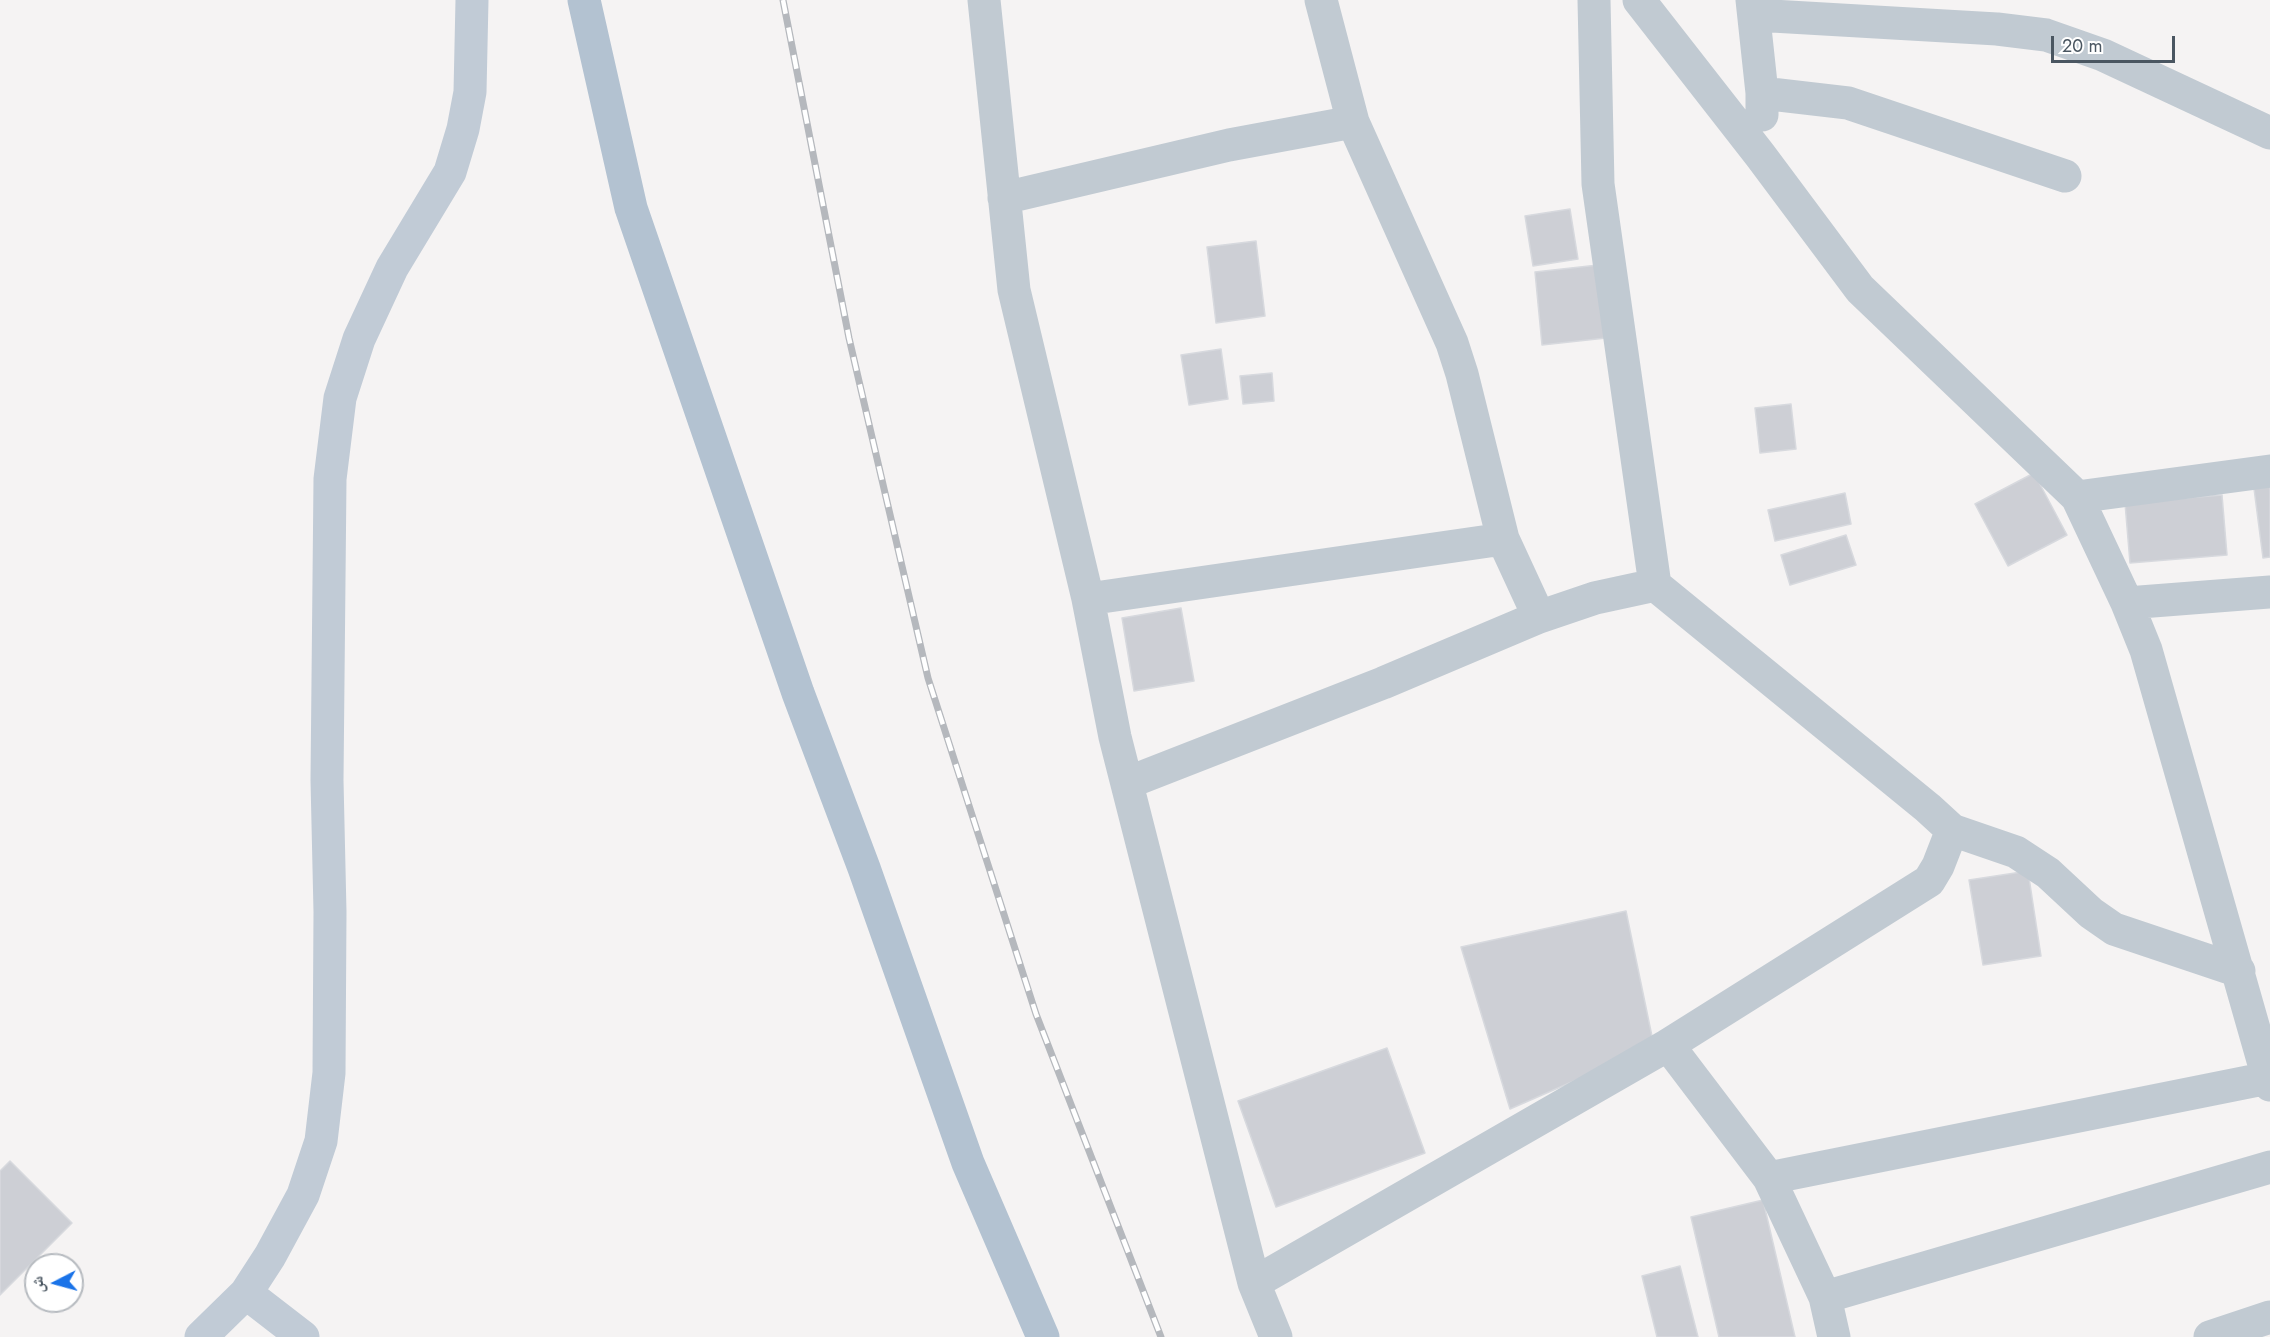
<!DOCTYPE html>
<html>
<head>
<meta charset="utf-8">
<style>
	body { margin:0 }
	#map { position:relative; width:2270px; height:1337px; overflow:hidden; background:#f5f3f3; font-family:Jost,"Noto Naskh Arabic",sans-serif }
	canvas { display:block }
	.north { position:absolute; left:24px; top:1253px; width:60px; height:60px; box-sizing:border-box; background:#fff; border:2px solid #b7bbc0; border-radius:50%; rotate:264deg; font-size:16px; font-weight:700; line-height:24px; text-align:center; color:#4a5661 }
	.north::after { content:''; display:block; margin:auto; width:21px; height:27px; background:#1a73e8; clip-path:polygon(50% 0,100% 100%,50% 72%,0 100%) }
	.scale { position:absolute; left:2051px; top:36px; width:124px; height:27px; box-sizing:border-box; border:3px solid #4a5661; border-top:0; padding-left:8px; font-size:18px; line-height:21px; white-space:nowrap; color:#4a5661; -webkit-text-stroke:4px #fff; paint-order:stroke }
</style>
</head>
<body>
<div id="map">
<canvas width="2270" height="1337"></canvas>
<div class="north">ش</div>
<div class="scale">20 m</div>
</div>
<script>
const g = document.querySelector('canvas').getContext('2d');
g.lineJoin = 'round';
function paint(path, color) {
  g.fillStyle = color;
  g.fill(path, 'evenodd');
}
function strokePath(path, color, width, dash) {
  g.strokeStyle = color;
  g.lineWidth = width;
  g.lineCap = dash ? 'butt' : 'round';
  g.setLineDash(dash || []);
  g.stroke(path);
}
const building = new Path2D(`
	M1570,209L1578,259L1533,266L1525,216Z
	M1256,241L1265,316L1216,323L1207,247Z
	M1598,265L1606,338L1542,345L1535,272Z
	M1221,349L1228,399L1189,405L1181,355Z
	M1272,373L1274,401L1243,404L1240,376Z
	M1791,404L1796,449L1760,453L1755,408Z
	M2034,473L2067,535L2008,566L1975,504Z
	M2270,479V557L2263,558L2253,481Z
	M1845,493L1851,524L1775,541L1768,510Z
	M2222,495L2227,555L2130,563L2125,503Z
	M1846,535L1856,565L1790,585L1781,555Z
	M1181,608L1194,681L1134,691L1122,618Z
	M2028,871L2041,956L1983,965L1969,880Z
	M1626,911L1654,1046L1510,1109L1461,947Z
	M1387,1048L1425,1153L1276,1207L1238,1101Z
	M10,1161L72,1223L0,1295V1171Z
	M1763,1200L1795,1337H1719L1691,1217Z
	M1680,1266L1698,1337H1657L1642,1276Z`);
const minor = new Path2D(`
	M984,0L1014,290L1088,599L1115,737L1254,1283L1276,1337
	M1321,0L1353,122L1452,343L1462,374L1503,539
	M1594,0L1598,184L1655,585
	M1639,0L1760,155L1860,289L2077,497L2127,603L2146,650L2270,1085
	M1752,0L1762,93V115
	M1755,15L1997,29L2046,35L2103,55L2270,133
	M1762,93L1848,103L2065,176
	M1004,198L1229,145L1353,122
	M2077,497L2270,471
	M1088,599L1503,539L1539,617
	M2127,603L2270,592
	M1127,783L1383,683L1539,617L1595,598L1655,585L1928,808L1952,830L1938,866L1929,881L1668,1045L1254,1283
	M1952,830L2016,852L2048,873L2091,913L2114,929L2239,971
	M1668,1045L1769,1178L2268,1078
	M1769,1178L1825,1297L1834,1337
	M1825,1297L2270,1167
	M2210,1337L2270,1317`);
const secondary = new Path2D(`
	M246,1293L303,1337
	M201,1337L246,1293L270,1256L303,1195L321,1141L329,1073L330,912L327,780L330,479L340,398L359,339L392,268L450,172L463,129L470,92L472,0`);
const primary = new Path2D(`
	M584,0L631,208L798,693L864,868L968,1163L1043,1337`);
const rail = new Path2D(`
	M783,0L849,338L928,678L1036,1014L1161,1337`);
paint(building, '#cdcfd5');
strokePath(building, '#d7d9de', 1.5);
strokePath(minor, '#c1cad2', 33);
strokePath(secondary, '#c1cbd6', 33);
strokePath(primary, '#b3c2d1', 33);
strokePath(rail, '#b5b8bd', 7);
strokePath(rail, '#fff', 4.5, [14]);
</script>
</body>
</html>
